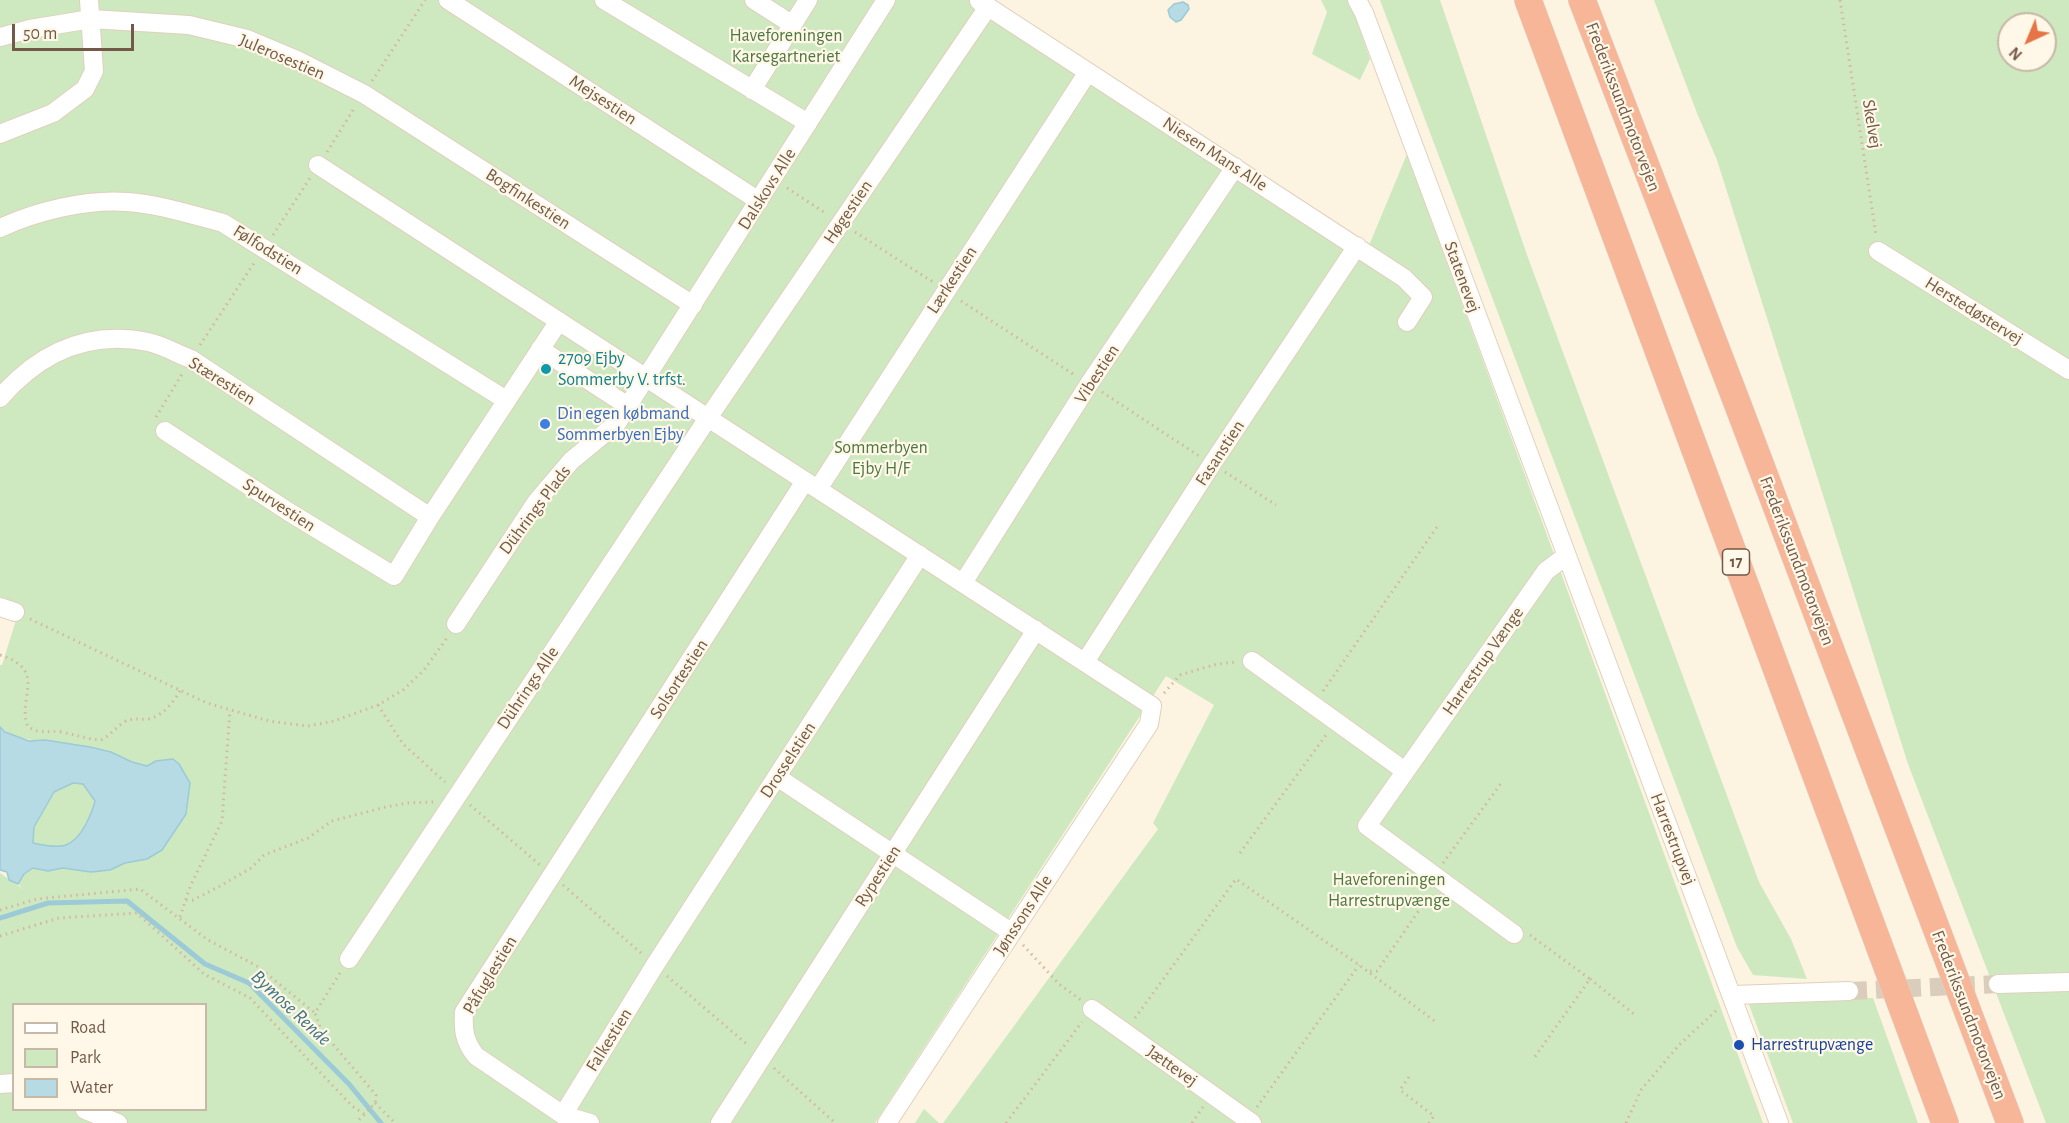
<!DOCTYPE html>
<html>
<head>
<meta charset="utf-8">
<style>
	body { margin:0 }
	#map { position:relative; width:2069px; height:1123px; overflow:hidden; background:#fcf3e1; font-family:"Alegreya Sans",sans-serif }
	canvas { display:block }
	.legend { position:absolute; left:12px; top:1003px; width:195px; height:108px; box-sizing:border-box; background:#fff7e7; border:2px solid #c7b8a7; margin:0; padding:8px 10px; list-style:none; font-size:18px; color:#735a48 }
	.legend li { display:flex; align-items:center; gap:12px; height:30px }
	.legend b { width:30px; border:2px solid #c7b8a7 }
	.north { position:absolute; left:1997px; top:12px; width:60px; height:60px; box-sizing:border-box; background:#fff7e7; border:2px solid #c7b8a7; border-radius:50%; rotate:224deg; font-size:16px; font-weight:700; line-height:24px; text-align:center; color:#735a48 }
	.north::after { content:''; display:block; margin:auto; width:21px; height:27px; background:#e67446; clip-path:polygon(50% 0,100% 100%,50% 72%,0 100%) }
	.scale { position:absolute; left:12px; top:24px; width:122px; height:27px; box-sizing:border-box; border:3px solid #735a48; border-top:0; padding-left:8px; font-size:18px; line-height:21px; white-space:nowrap; color:#735a48; -webkit-text-stroke:4px #fff7e7; paint-order:stroke }
</style>
</head>
<body>
<div id="map">
<canvas width="2069" height="1123"></canvas>
<ul class="legend">
<li><b style="height:8px;background:#fff"></b>Road</li>
<li><b style="height:16px;background:#cee9c0"></b>Park</li>
<li><b style="height:16px;background:#b6dbe5"></b>Water</li>
</ul>
<div class="north">N</div>
<div class="scale">50 m</div>
</div>
<script>
const g = document.querySelector('canvas').getContext('2d');
g.lineJoin = 'round';
function paint(path, color) {
  g.fillStyle = color;
  g.fill(path, 'evenodd');
}
function strokePath(path, color, width, dash) {
  g.strokeStyle = color;
  g.lineWidth = width;
  g.lineCap = dash ? 'butt' : 'round';
  g.setLineDash(dash || []);
  g.stroke(path);
}
function write(font, color, halo, rows, align = 'center') {
  g.font = font + ' "Alegreya Sans",sans-serif';
  g.lineWidth = 4.5;
  g.setLineDash([]);
  g.textBaseline = 'middle';
  g.strokeStyle = halo;
  g.fillStyle = color;
  for (const [text, x, y, turn = 0] of rows) {
    g.save();
    g.translate(x, y);
    g.rotate((+turn || 0) * Math.PI / 180);
    g.textAlign = isNaN(turn) ? turn : align;
    if (halo) g.strokeText(text, 0, 0);
    g.fillText(text, 0, 0);
    g.restore();
  }
}
const green = new Path2D(`
	M0,0H970L1368,248L1407,154L1763,1123H943L1158,829L1153,823L1214,705L1166,676L875,1123H0V873L23,889L18,884L24,874L33,868L48,871L63,868L91,872L110,870L125,863L147,859L162,850L186,814L156,761C154,763 151,765 148,765C139,767 104,749 90,747C66,742 17,744 0,727V665H2L21,604L0,597ZM14,1004H206V1110H14Z
	M1321,0H1348L1351,4L1370,59L1360,80L1312,54L1327,12Z
	M1380,0H1440L1527,255L1759,882L1791,939L1807,979L1753,975L1737,947Z
	M1654,0H2069V1123H2046L1908,764L1717,160L1697,113ZM2009,24H2045V60H2009Z
	M74,783L83,784L95,801C91,817 83,839 67,846C57,850 43,845 32,843L34,827L54,792Z
	M1873,998L1918,1123H1793L1748,1002Z
	M924,1109L939,1123H915Z`);
const water = new Path2D(`
	M1183,2L1188,5L1189,9L1181,20L1176,22L1170,17L1168,10L1174,4Z
	M0,727L5,732L29,741L45,740L90,747L111,752L132,762L147,766L156,761L173,759L179,764L190,783L186,814L162,850L147,859L125,863L110,870L91,872L63,868L48,871L33,868L24,874L18,884L9,880L7,872L0,870ZM73,783L83,784L95,801C93,810 90,816 86,824C72,850 60,849 33,843L34,827L54,792Z`);
const stream = new Path2D(`
	M0,918L48,903L127,901L205,964L249,983L349,1084L381,1123`);
const minorTunnel = new Path2D(`
	M1849,991L1998,984`);
const path = new Path2D(`
	M1840,0L1876,235
	M372,81L425,0
	M327,152L355,107
	M787,188L827,214
	M855,232L933,282
	M273,235L310,178
	M961,301L1076,376
	M200,345L254,263
	M1102,392L1199,456
	M156,417L182,374
	M1225,472L1276,505
	M30,619L207,703L269,721L308,726L334,721L378,705L403,690L424,670L447,638
	M0,655C49,670 16,699 28,727C43,735 48,730 62,732C76,735 87,739 101,740C111,735 116,727 124,722C133,717 139,720 148,719C163,716 174,702 180,690
	M1323,691L1437,527
	M1164,693L1180,675L1217,664L1237,662
	M378,705L403,744L445,782
	M470,805L540,865
	M1240,853L1326,735
	M1443,863L1502,782
	M563,885L642,954
	M186,900H193L220,886L251,868L264,855L308,838L332,821L386,807L407,803L434,802
	M0,910L37,899L140,889L208,940L257,966L315,1013
	M180,917L190,887L222,821L230,710
	M1530,935L1590,979L1534,1058
	M0,936L59,918L137,913L204,974L250,998L352,1106L364,1114
	M1023,945L1059,984L1081,1000
	M1370,971H1377L1431,893
	M340,973L315,1013L321,1030L376,1095L375,1103L356,1123
	M667,976L749,1046
	M1590,979L1635,1015
	M1135,1018L1236,879L1359,965L1436,1022
	M774,1068L835,1123
	M1409,1077L1400,1090L1434,1116L1429,1123
	M375,1103L395,1123
	M1257,1107L1359,965
	M1006,1123L1082,1022
	M1192,1123L1203,1107
	M1626,1123L1641,1090L1679,1045L1718,1009`);
const minor = new Path2D(`
	M448,0L759,201
	M604,0L808,123
	M754,0L793,25
	M1357,0L1364,13L1779,1123
	M979,1L1404,278L1423,297L1407,322
	M0,37L30,29L91,19L189,25L247,39L297,60L364,94L693,305
	M752,90L808,0
	M0,134L53,113L85,89L94,71L89,0
	M318,165L1152,706L1149,724L887,1123
	M0,228C37,211 86,199 127,202C159,204 192,215 223,223L506,400
	M1878,251L2069,370
	M540,349L628,406
	M0,398C39,353 88,330 148,342C163,345 177,354 191,359L430,517
	M165,431L289,512L394,576L430,517L559,321
	M818,489L1088,72
	M963,583L1089,384L1235,167
	M0,607L15,612
	M456,624L537,501L571,461L617,423L886,0
	M1252,661L1405,771
	M1085,662L1212,464L1357,246
	M777,777L1011,932
	M1514,934L1367,826L1546,571L1566,556
	M349,959L708,418L988,7
	M1998,984L2069,982
	M1733,995L1849,991
	M1092,1009L1252,1123
	M0,1084L14,1083
	M85,1110L118,1123
	M563,1115L655,965L920,555
	M590,1123L563,1115L476,1056C464,1041 463,1030 464,1012L805,481
	M720,1123L1036,630`);
const highway = new Path2D(`
	M1528,0L1945,1123
	M1582,0L1736,400L2010,1123`);
const markers = [
	[546,369,6,"#0f9aa8"],
	[545,424,6,"#3f7fe0"],
	[1739,1045,6,"#1a4fb4"]
];
const shields = [
	[1736,562,27]
];
const shieldNames = [
	["17",1736,562]
];
const parkNames = [
	["Haveforeningen",786,36],
	["Karsegartneriet",786,57],
	["Sommerbyen",881,448],
	["Ejby H/F",881,469],
	["Haveforeningen",1389,880],
	["Harrestrupvænge",1389,901]
];
const streetNames = [
	["Julerosestien",282,57,23],
	["Mejsestien",603,100,33],
	["Frederikssundmotorvejen",1623,107,69],
	["Skelvej",1872,124,81],
	["Niesen Mans Alle",1215,154,33],
	["Dalskovs Alle",767,189,-58],
	["Bogfinkestien",528,199,33],
	["Høgestien",848,212,-56],
	["Følfodstien",268,250,32],
	["Statenevej",1462,277,70],
	["Lærkestien",952,280,-57],
	["Herstedøstervej",1974,311,32],
	["Vibestien",1097,374,-57],
	["Stærestien",222,381,32],
	["Fasanstien",1220,453,-57],
	["Spurvestien",279,505,33],
	["Dührings Plads",535,510,-53],
	["Frederikssundmotorvejen",1797,561,69],
	["Harrestrup Vænge",1483,661,-55],
	["Solsortestien",679,679,-57],
	["Dührings Alle",528,688,-56],
	["Drosselstien",788,760,-57],
	["Harrestrupvej",1673,839,69],
	["Rypestien",878,876,-57],
	["Jønssons Alle",1023,915,-57],
	["Påfuglestien",490,975,-59],
	["Frederikssundmotorvejen",1969,1015,69],
	["Falkestien",609,1040,-58],
	["Jættevej",1172,1066,35]
];
const cultureNames = [
	["2709 Ejby",558,359],
	["Sommerby V. trfst.",558,380]
];
const shopNames = [
	["Din egen købmand",557,414],
	["Sommerbyen Ejby",557,435]
];
const transitNames = [
	["Harrestrupvænge",1751,1045]
];
const waterNames = [
	["Bymose Rende",291,1008,43]
];
paint(green, '#cee9c0');
paint(water, '#b6dbe5');
strokePath(water, '#9ccad7', 1.5);
strokePath(stream, '#9ccad7', 5);
strokePath(minorTunnel, '#dacdbb', 18, [18, 9]);
strokePath(minor, '#e0d0bd', 20);
strokePath(highway, '#ddd7d3', 28);
strokePath(path, '#d6b69c', 3, [1.5, 4.5]);
strokePath(minor, '#fff', 18);
strokePath(highway, '#f6b697', 27);
for (const [x, y, r, color] of markers) {
  const dot = new Path2D();
  dot.arc(x, y, r, 0, 2 * Math.PI);
  g.fillStyle = color;
  g.fill(dot);
  strokePath(dot, '#fff7e7', 2);
}
for (const [x, y, w] of shields) {
  const box = new Path2D();
  box.roundRect(x - w / 2, y - 13, w, 26, 4.5);
  g.fillStyle = '#fff7e7';
  g.fill(box);
  strokePath(box, '#735a48', 1.5);
}
write('bold 16px', '#735a48', null, shieldNames);
write('18px', '#4d7840', '#fff7e7', parkNames);
write('18px', '#735a48', '#fff7e7', streetNames);
write('18px', '#0d838f', '#fff7e7', cultureNames, 'left');
write('18px', '#366cbe', '#fff7e7', shopNames, 'left');
write('18px', '#164399', '#fff7e7', transitNames, 'left');
write('italic 20px', '#427786', '#fff7e7', waterNames);
</script>
</body>
</html>
